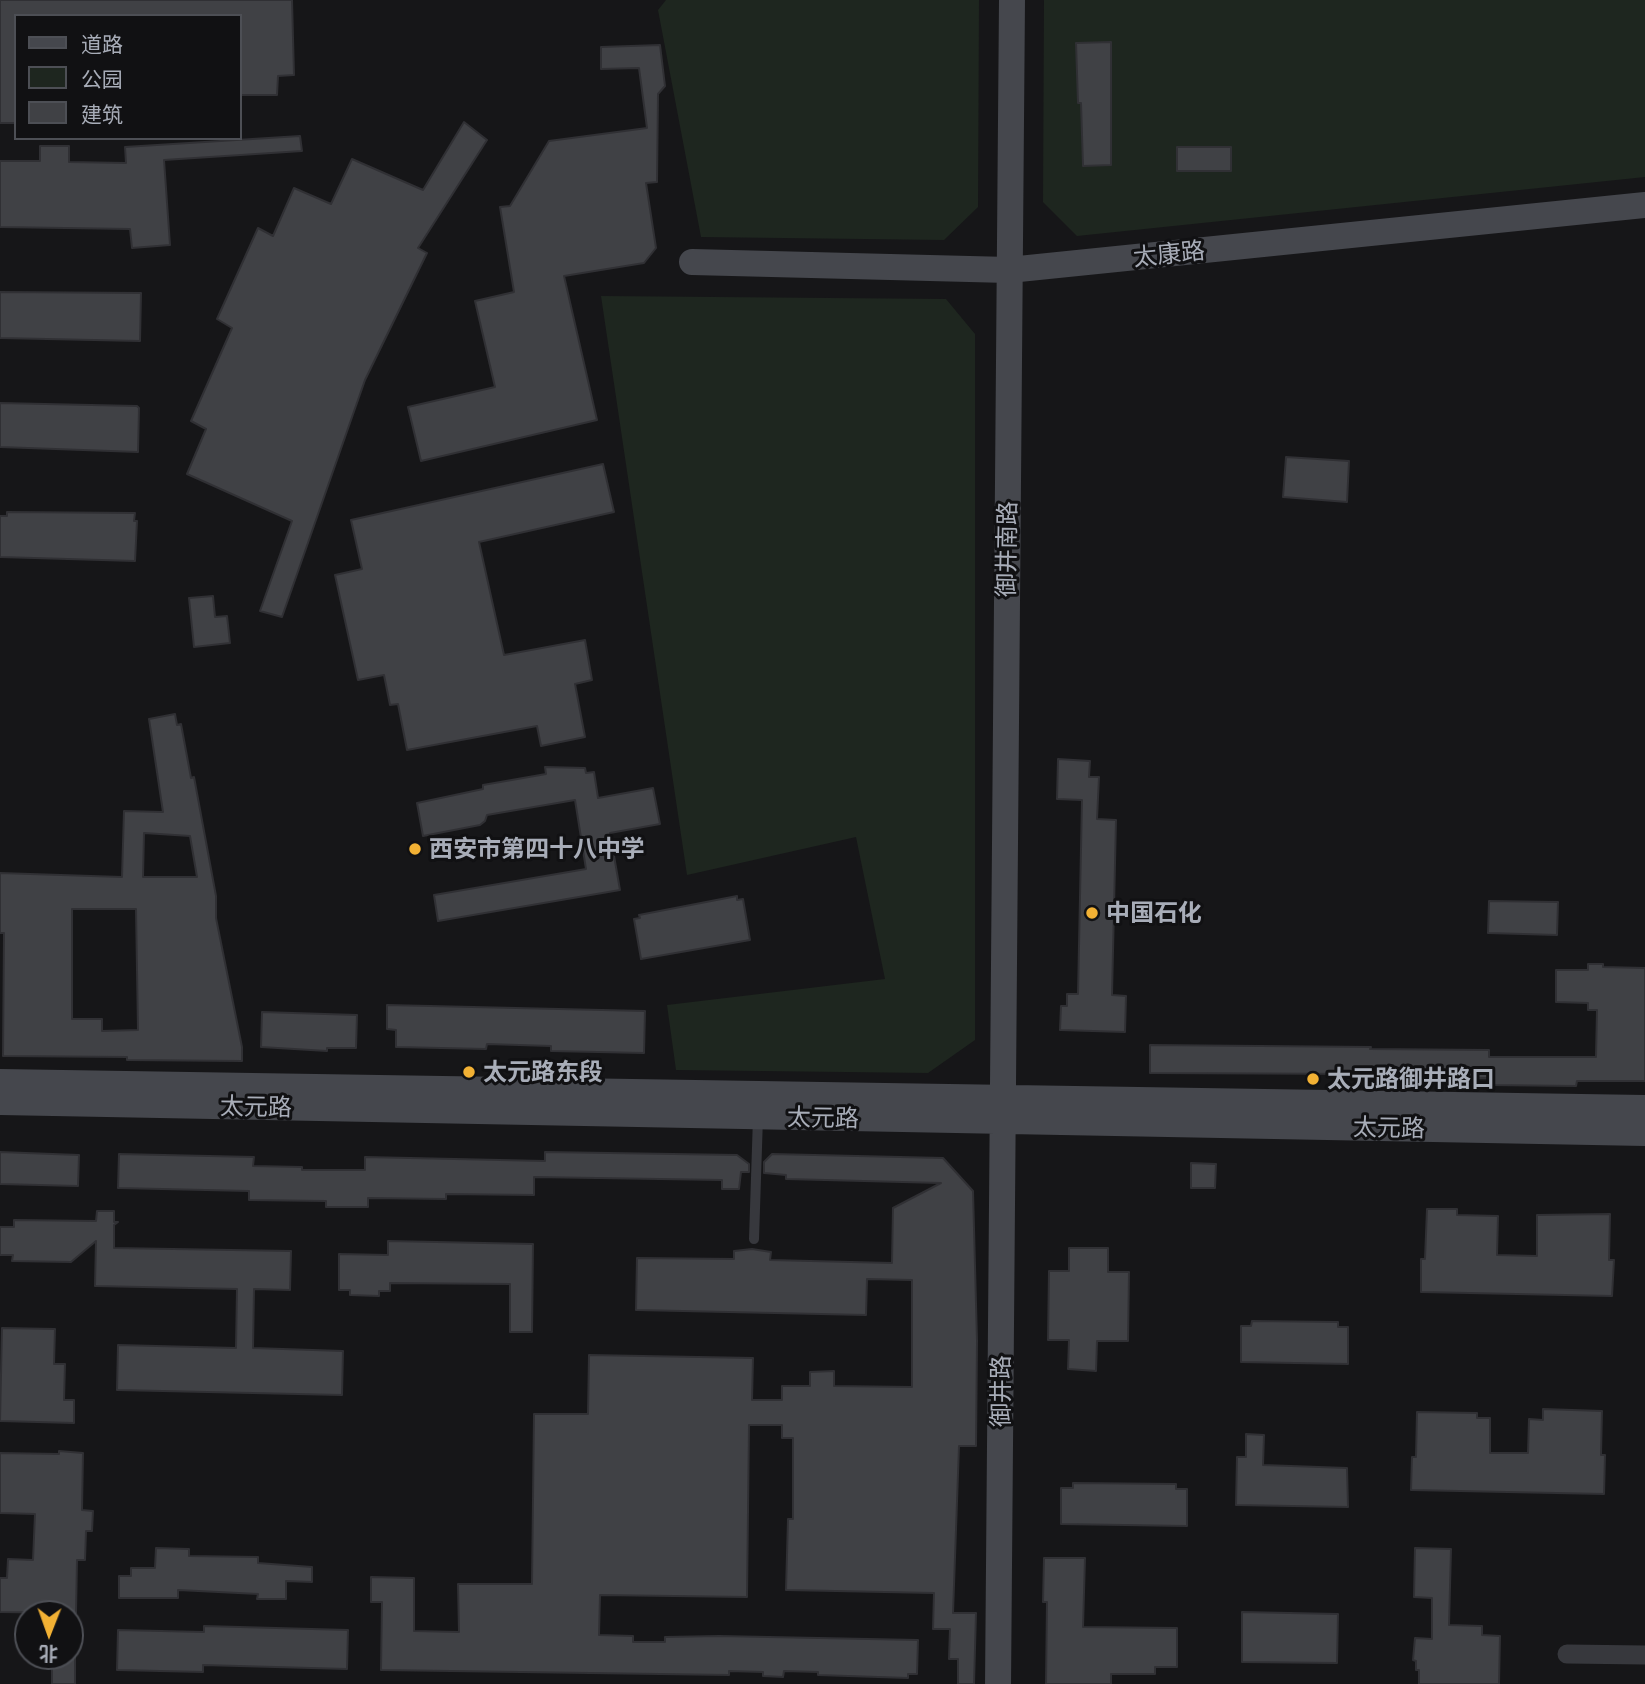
<!DOCTYPE html>
<html>
<head>
<meta charset="utf-8">
<style>
	body { margin:0 }
	#map { position:relative; width:1645px; height:1684px; overflow:hidden; background:#161618; font-family:"Exo 2","Noto Sans SC",sans-serif }
	canvas { display:block }
	.legend { position:absolute; left:14px; top:14px; width:228px; height:126px; box-sizing:border-box; background:#111113; border:2px solid #4d4f55; margin:0; padding:9px 12px; list-style:none; font-size:21px; color:#a8adb8 }
	.legend li { display:flex; align-items:center; gap:14px; height:35px }
	.legend b { width:35px; border:2px solid #4d4f55 }
	.north { position:absolute; left:14px; top:1600px; width:70px; height:70px; box-sizing:border-box; background:#111113; border:2px solid #4d4f55; border-radius:50%; rotate:181deg; font-size:19px; font-weight:700; line-height:28px; text-align:center; color:#a8adb8 }
	.north::after { content:''; display:block; margin:auto; width:24px; height:32px; background:#f2b134; clip-path:polygon(50% 0,100% 100%,50% 72%,0 100%) }
</style>
</head>
<body>
<div id="map">
<canvas width="1645" height="1684"></canvas>
<ul class="legend">
<li><b style="height:9px;background:#45474d"></b>道路</li>
<li><b style="height:19px;background:#1e261f"></b>公园</li>
<li><b style="height:19px;background:#404145"></b>建筑</li>
</ul>
<div class="north">北</div>
</div>
<script>
const g = document.querySelector('canvas').getContext('2d');
g.lineJoin = 'round';
function paint(path, color) {
  g.fillStyle = color;
  g.fill(path, 'evenodd');
}
function strokePath(path, color, width, dash) {
  g.strokeStyle = color;
  g.lineWidth = width;
  g.lineCap = dash ? 'butt' : 'round';
  g.setLineDash(dash || []);
  g.stroke(path);
}
function write(font, color, halo, rows, align = 'center') {
  g.font = font + ' "Exo 2","Noto Sans SC",sans-serif';
  g.lineWidth = 6;
  g.setLineDash([]);
  g.textBaseline = 'middle';
  g.strokeStyle = halo;
  g.fillStyle = color;
  for (const [text, x, y, turn = 0] of rows) {
    g.save();
    g.translate(x, y);
    g.rotate((+turn || 0) * Math.PI / 180);
    g.textAlign = isNaN(turn) ? turn : align;
    if (halo) g.strokeText(text, 0, 0);
    g.fillText(text, 0, 0);
    g.restore();
  }
}
const green = new Path2D(`
	M666,0H979L978,207L944,240L701,237L658,10Z
	M1044,0H1645V177L1077,236L1043,202Z
	M601,296L946,299L975,334V1040L928,1073L676,1070L667,1005L885,979L856,837L687,875Z`);
const building = new Path2D(`
	M0,0H292L294,75L278,76L277,95H240V16H16V123H0Z
	M1111,42V165L1083,166L1081,103H1078L1076,43Z
	M660,45L665,86L658,94L657,182L646,183L656,248L644,263L564,276L597,420L421,461L408,407L495,387L475,301L514,292L500,207L510,206L549,141L647,128L639,68L601,69V47Z
	M464,122L487,140L418,248L427,253L365,380L282,617L260,611L292,521L187,474L206,429L191,421L232,328L217,319L258,228L273,236L294,188L331,204L352,159L423,190Z
	M300,136L302,151L164,160L170,245L132,248L130,229L0,227V161H40V146H69V162L126,163L125,147Z
	M1177,147H1231V171H1177Z
	M0,292L141,293L140,341L0,338Z
	M0,403L137,406L139,408L138,452L0,447Z
	M1286,457L1349,461L1347,502L1283,497Z
	M603,464L614,512L479,542L504,655L585,640L592,680L575,684L585,737L541,746L537,726L407,750L398,704L390,705L384,675L358,680L335,575L362,569L351,520Z
	M7,512L135,513L134,521H137L135,561L0,557V516H7Z
	M213,596L215,617L227,616L230,643L194,647L189,598Z
	M175,714L177,725L181,724L191,778L194,777L216,896V918L242,1047V1061L127,1060V1057L3,1056L4,933H0V873L122,877L124,811L163,812L149,719ZM144,833L190,836L197,877H143ZM72,909H136L138,1030L102,1031V1019H72Z
	M1058,759L1090,761L1089,777H1099L1097,819L1116,820L1112,995L1126,996L1125,1032L1060,1030L1061,1006H1067V994H1078L1082,800L1057,799Z
	M545,767L585,768L586,773L594,772L598,798L653,788L660,824L610,833L620,890L438,921L434,895L586,869L575,800L487,815L485,821L480,825L423,836L417,803L483,789V785L546,774Z
	M737,896V900L743,899L750,940L641,959L634,919L640,918L639,915Z
	M1489,901L1558,902L1557,935L1488,933Z
	M1588,964H1603V967L1645,968V1081H1577L1576,1086L1489,1085L1490,1078L1370,1079V1074L1150,1073V1045L1371,1047L1370,1049L1489,1050V1057H1596L1597,1010H1588V1003L1556,1002V970H1588Z
	M387,1005L645,1011L644,1053L551,1051V1046L487,1044L486,1049L396,1047V1030L387,1029Z
	M262,1012L357,1015L356,1048H327V1051L261,1047Z
	M0,1152L79,1155L78,1186L0,1184Z
	M545,1152L737,1155L749,1164V1172H741L739,1189H722V1180L534,1177V1195L446,1194V1199L368,1198V1207H326V1201L249,1200V1191L118,1188L119,1154L254,1157L253,1166L302,1167V1170H365V1157L545,1161Z
	M772,1154L943,1158L973,1191L977,1341L976,1446H959L953,1613H976L974,1684H958V1659H949L950,1629H933L934,1593L786,1590L788,1519H793V1438H782V1425H749L747,1597L600,1595L599,1635L633,1636V1642H665V1637L719,1636L918,1640L917,1674H908V1678L818,1675V1672L784,1671L783,1677L763,1676V1672L729,1671V1675L381,1670L382,1602H371V1577L414,1578V1631L459,1632L458,1584H532L534,1414H588L589,1355L753,1358L752,1400H782V1386H810V1372L834,1371V1386L912,1387V1280L867,1279L866,1315L636,1310L637,1258L734,1259V1251L752,1249L771,1252L770,1260L892,1263L893,1208L941,1183L786,1179V1175L764,1173V1162Z
	M1191,1163L1216,1164L1215,1188H1191Z
	M1427,1209H1457V1215L1498,1216L1497,1255L1537,1256V1215L1610,1214L1609,1260H1614L1612,1296L1421,1292V1259H1425Z
	M97,1211H114V1222H118L114,1225V1248L291,1251L290,1290L254,1289L253,1348L343,1351L342,1395L117,1390L118,1345L236,1348L237,1289L95,1286L96,1241L71,1262L12,1261L13,1255H0V1227H14V1220L96,1221Z
	M388,1241L533,1244L532,1332H510V1284L390,1283V1291H379V1296L350,1295V1290H339V1254L388,1255Z
	M1069,1248H1108V1272H1129L1128,1341H1097L1096,1371L1068,1369L1069,1340H1048L1049,1271H1069Z
	M1252,1321L1338,1322V1327H1348V1364L1241,1362V1326H1251Z
	M2,1328L55,1329L54,1364H65L64,1400H74V1423L0,1421Z
	M1543,1409L1602,1411L1601,1455H1605L1604,1494L1411,1490L1412,1457H1416L1417,1412L1477,1413V1418H1490V1453H1528L1529,1419L1543,1420Z
	M1246,1434L1264,1435L1263,1465L1347,1468L1348,1507L1236,1505L1237,1457H1246Z
	M59,1451L83,1453L82,1510L93,1511L92,1531H86L85,1560H77L76,1613L0,1612V1578H7L8,1559L33,1560L35,1514L0,1513V1453L59,1454Z
	M1073,1483L1176,1484V1489H1187V1526L1061,1524V1488H1073Z
	M156,1548L189,1549V1556L258,1557V1563L312,1567V1582L286,1581V1599H257L258,1594L178,1590V1598H119V1576H131V1568H155Z
	M1415,1548L1451,1549L1449,1625L1482,1626V1635L1500,1636L1499,1684H1419V1670H1416V1661L1413,1660L1415,1638L1432,1639V1598L1414,1597Z
	M1044,1558H1085L1083,1627L1177,1628V1667H1155V1674H1111V1684H1046L1047,1602H1043Z
	M1242,1612L1338,1614L1337,1663L1242,1662Z
	M204,1626L348,1630L347,1669L203,1665V1672L117,1670L118,1630L204,1632Z
	M52,1656H75V1684H52Z`);
const lane = new Path2D(`
	M754,1239L758,1117`);
const street = new Path2D(`
	M1567,1654L1645,1655`);
const secondary = new Path2D(`
	M692,262L1009,270L1645,205
	M0,1082L1645,1108
	M0,1102L1645,1133
	M998,1684L1012,0`);
const markers = [
	[415,849,7,"#f2b134"],
	[1092,913,7,"#f2b134"],
	[469,1072,7,"#f2b134"],
	[1313,1079,7,"#f2b134"]
];
const streetNames = [
	["太康路",1169,254,-6],
	["御井南路",1007,549,-89],
	["太元路",256,1107,1],
	["太元路",823,1118,1],
	["太元路",1389,1128,1],
	["御井路",1001,1391,-90]
];
const poiNames = [
	["西安市第四十八中学",429,849],
	["中国石化",1106,913],
	["太元路东段",483,1072],
	["太元路御井路口",1327,1079]
];
paint(green, '#1e261f');
paint(building, '#404145');
strokePath(building, '#303034', 2);
strokePath(lane, '#37383d', 10);
strokePath(street, '#37383d', 19);
strokePath(secondary, '#45474d', 26);
for (const [x, y, r, color] of markers) {
  const dot = new Path2D();
  dot.arc(x, y, r, 0, 2 * Math.PI);
  g.fillStyle = color;
  g.fill(dot);
  strokePath(dot, '#111113', 2.5);
}
write('24px', '#a8adb8', '#111113', streetNames);
write('bold 24px', '#a8adb8', '#111113', poiNames, 'left');
</script>
</body>
</html>
